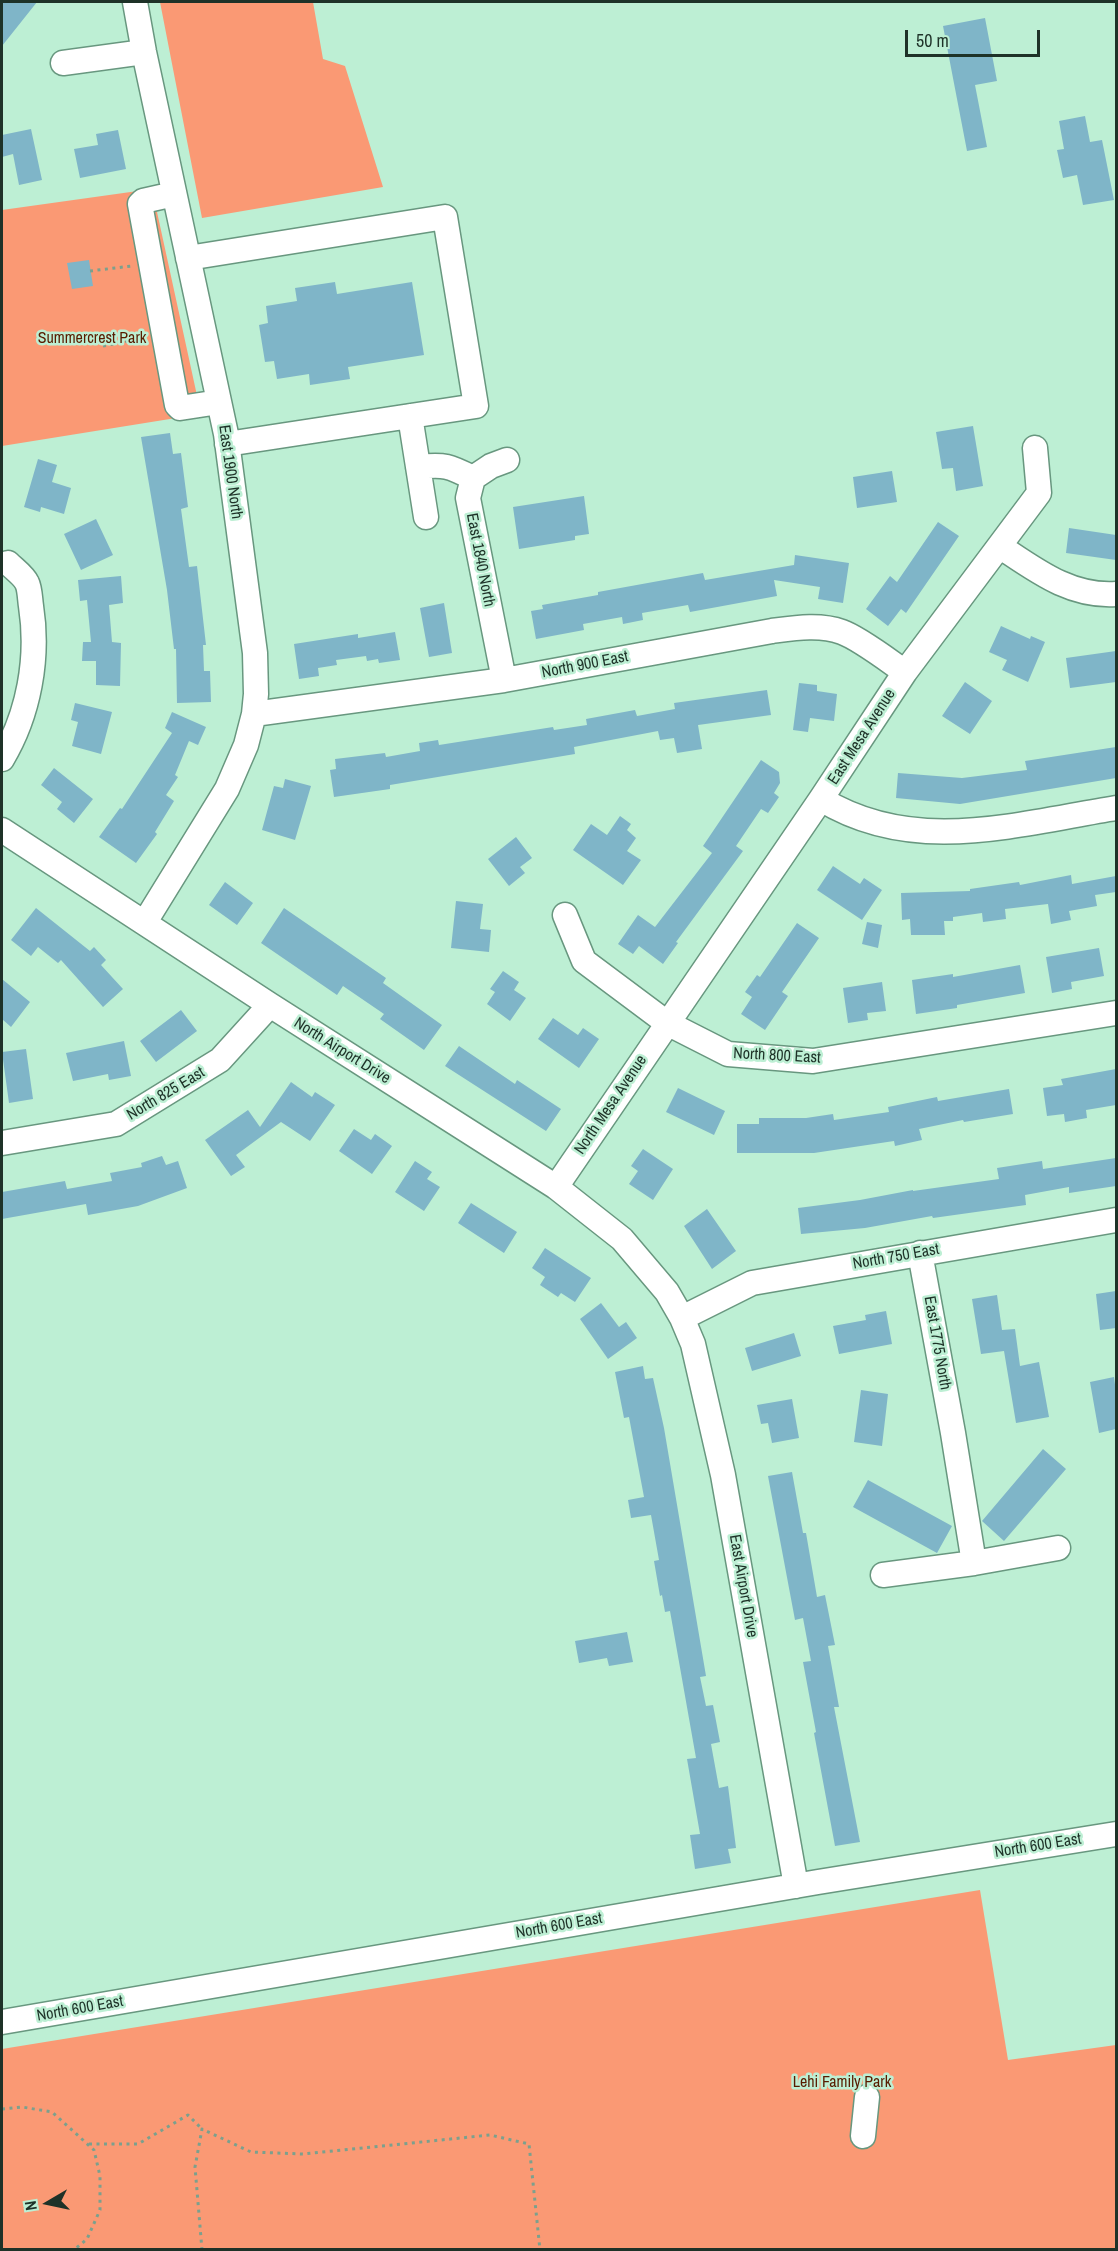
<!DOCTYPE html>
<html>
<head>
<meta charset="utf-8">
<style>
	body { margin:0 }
	#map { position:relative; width:1118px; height:2251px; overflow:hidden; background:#bdefd4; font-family:"Archivo Narrow",sans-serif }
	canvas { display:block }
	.frame { position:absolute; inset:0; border:3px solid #1e3228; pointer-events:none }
	.north { position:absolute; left:18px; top:2173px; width:60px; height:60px; -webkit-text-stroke:4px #bdefd4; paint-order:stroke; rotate:261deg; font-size:16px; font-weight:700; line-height:24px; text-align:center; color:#1e3228 }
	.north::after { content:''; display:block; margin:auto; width:21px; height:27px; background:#1e3228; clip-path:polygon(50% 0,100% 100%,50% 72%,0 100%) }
	.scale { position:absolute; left:905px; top:30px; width:135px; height:27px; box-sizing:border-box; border:3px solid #1e3228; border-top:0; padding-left:8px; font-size:18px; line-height:21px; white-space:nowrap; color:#1e3228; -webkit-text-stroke:4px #bdefd4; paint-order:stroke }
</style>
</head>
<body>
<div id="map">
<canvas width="1118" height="2251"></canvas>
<div class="frame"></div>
<div class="north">N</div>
<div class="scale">50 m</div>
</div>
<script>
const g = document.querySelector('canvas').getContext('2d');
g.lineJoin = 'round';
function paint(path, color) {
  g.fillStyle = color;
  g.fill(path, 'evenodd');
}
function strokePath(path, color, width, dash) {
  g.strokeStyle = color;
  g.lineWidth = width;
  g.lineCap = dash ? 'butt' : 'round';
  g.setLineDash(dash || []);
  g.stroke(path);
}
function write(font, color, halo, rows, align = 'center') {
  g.font = font + ' "Archivo Narrow",sans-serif';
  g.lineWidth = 5;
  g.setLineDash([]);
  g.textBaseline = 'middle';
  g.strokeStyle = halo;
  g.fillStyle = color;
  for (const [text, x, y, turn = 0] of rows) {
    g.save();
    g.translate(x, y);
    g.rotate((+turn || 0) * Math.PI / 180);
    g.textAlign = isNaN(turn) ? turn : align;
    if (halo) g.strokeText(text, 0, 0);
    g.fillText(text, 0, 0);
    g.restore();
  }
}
const green = new Path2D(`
	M160,2H313L323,59L345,66L383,187L202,218Z
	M152,189L201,414L2,446V210Z
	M980,1890L1008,2060L1116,2045V2249L2,2250V2049Z`);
const building = new Path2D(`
	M2,2H37L2,46Z
	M985,18L997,81L975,85L987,147L967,151L943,26Z
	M1085,116L1090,142L1102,140L1114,200L1083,205L1077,175L1063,178L1057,150L1064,149L1059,121Z
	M31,129L42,180L19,185L13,154L2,157V135Z
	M118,130L126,169L80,178L74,149L98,145L96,134Z
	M89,260L93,286L72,289L67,263Z
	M335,282L337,294L412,282L424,355L348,367L350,379L310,385L309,374L277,379L274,361L265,362L259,325L268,323L266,306L297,301L295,288Z
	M973,426L983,486L956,491L953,468L942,469L936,432Z
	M170,433L173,454L181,453L188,507L181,509L189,567L197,566L206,645H203L204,671H210L211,702L177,703L176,649H174L167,590L141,437Z
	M38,459L57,465L52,482L71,488L64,514L41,507L40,512L24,507Z
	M892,471L897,502L857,508L853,477Z
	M584,496L589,534L575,536V540L519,549L513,507Z
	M96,519L113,555L81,570L64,534Z
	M938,522L959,536L906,613L901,609L888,626L866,609L890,576L897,582Z
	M1069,528L1116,535V560L1066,553Z
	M795,555L849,563L843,603L818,599L820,587L774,580L777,596L690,612L688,605L642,613L643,620L623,624L622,617L583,624L584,630L536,639L531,611L543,609L542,605L598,595V592L703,573L705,580L794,565Z
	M121,576L123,603L109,605L112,642L121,643L120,686L96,685V661H82L83,642H91L87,600L80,601L78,580Z
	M444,603L452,653L429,657L420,608Z
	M1001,626L1030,639L1031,636L1045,642L1028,682L1002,670L1007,660L989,652Z
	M395,632L400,660L379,663L378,659L367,661L366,656L336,660L337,665L318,668L319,676L299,679L294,644L358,634V638Z
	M1116,651V682L1070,688L1066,658Z
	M965,682L992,701L970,734L942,716Z
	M799,683L817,685V691L837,694L834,721L810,718L808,732L793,730Z
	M767,690L771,715L698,725L702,749L677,753L674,738L660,740L658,731L574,747L575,754L390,785V789L334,797L330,770L336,769L335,759L385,753L386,757L420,751L419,743L438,740L439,745L553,727L554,730L587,725L586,719L635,710L637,716L675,709L674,703Z
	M75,703L112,712L101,754L72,746L78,722L71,720Z
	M172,712L206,727L198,745L189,741L175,775L178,777L166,795L174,801L155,832L157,834L136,863L99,837L120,808L122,809L172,733L165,728Z
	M1116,747V778L960,804L896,798L898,773L962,778L1027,770L1025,761Z
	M761,760L779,772L780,783L774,793L779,797L768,813L761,809L736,846L743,851L676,942L678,943L663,964L639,946L633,954L618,944L638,915L655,927L712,853L703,846Z
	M54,768L93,799L74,823L57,809L62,802L41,785Z
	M285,779L311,786L295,840L262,830L274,786L283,788Z
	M620,816L631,824L627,830L636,838L627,851L641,860L623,885L573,850L591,824L607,835Z
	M516,837L532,858L520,867L525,873L509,886L488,859Z
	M833,866L860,884L864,878L882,890L862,920L817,890Z
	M1071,875L1072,884L1116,876V892L1095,895L1097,906L1069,911L1071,920L1051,924L1048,904L1005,909L1006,919L983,922L982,913L953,917V921H944L945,935H911L910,919L902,920L901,893L970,891V889L1019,882L1020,885Z
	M225,882L253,903L237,925L209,905Z
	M456,901L483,904L480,929L491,930L489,952L451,948Z
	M36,908L90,951L94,947L106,960L101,965L123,989L103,1007L61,960L58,963L38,947L31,956L11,940Z
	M284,908L386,978L383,983L442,1025L424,1050L380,1019L384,1014L343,986L337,995L261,943Z
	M867,922L882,925L878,948L862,944Z
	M797,923L819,938L782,992L788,996L765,1030L741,1014L752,997L745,992L757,975L760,977Z
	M1099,948L1104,976L1071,982L1072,989L1052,993L1046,957Z
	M1020,965L1025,993L957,1005V1008L916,1014L912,980L953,974V977Z
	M503,971L519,982L514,990L526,998L510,1021L487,1004L495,992L490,989Z
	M2,979L30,1002L11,1027L2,1019Z
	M882,982L886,1011L867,1013L868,1020L848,1023L843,988Z
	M181,1010L197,1031L156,1062L140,1041Z
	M553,1018L578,1035L583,1028L599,1039L579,1068L538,1039Z
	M124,1041L131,1076L109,1080L108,1074L73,1081L66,1053Z
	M459,1046L515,1084L517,1080L561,1109L546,1131L445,1066Z
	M26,1049L33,1099L9,1103L2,1052Z
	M1116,1069V1105L1086,1110L1087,1118L1065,1122L1064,1114L1047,1116L1043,1088L1063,1085L1061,1079Z
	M291,1082L312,1097L315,1092L335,1105L310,1141L281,1122L236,1155L245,1167L231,1176L205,1140L248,1110L260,1127Z
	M678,1088L725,1111L714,1135L666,1112Z
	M1009,1089L1013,1114L964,1122L963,1120L919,1129L922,1140L895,1146L894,1141L814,1153H737V1124H759V1118H806L833,1114L834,1120L889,1112L888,1107L937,1097L938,1101Z
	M354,1129L371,1140L375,1134L392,1146L372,1174L339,1151Z
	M643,1149L673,1169L653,1200L629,1184L638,1171L631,1166Z
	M162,1156L166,1165L178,1161L187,1188L138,1206L88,1215L86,1204L2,1219V1192L65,1181L67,1189L112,1181L110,1173L142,1167L141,1163Z
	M1116,1158V1186L1069,1193V1187L1025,1195L1026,1205L933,1218L932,1216L865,1228L801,1234L798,1208L860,1200L913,1190V1191L999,1179L997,1168L1042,1161L1043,1169Z
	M415,1161L432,1172L427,1179L440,1187L424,1211L395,1192Z
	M471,1203L517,1232L504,1253L458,1223Z
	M707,1209L736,1251L712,1269L684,1226Z
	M545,1248L591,1278L575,1302L561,1293L558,1297L540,1285L545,1277L532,1268Z
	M1116,1291V1328L1100,1330L1096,1294Z
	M997,1295L1002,1330L1015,1329L1020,1366L1039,1362L1049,1417L1016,1423L1004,1351L981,1354L972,1299Z
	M601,1303L619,1327L626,1322L637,1338L608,1359L580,1319Z
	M886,1311L892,1344L839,1354L833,1326L866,1320L865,1315Z
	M794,1333L801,1356L752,1371L745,1348Z
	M643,1366L645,1379L653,1378L664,1428L706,1676L700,1677L706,1706L713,1705L720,1742L711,1744L719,1788L728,1786L736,1848L728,1849L731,1863L695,1869L690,1835L700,1834L687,1759L696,1758L670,1611L665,1612L662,1595L660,1596L654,1561L659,1560L651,1515L631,1518L628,1500L644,1497L629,1417L624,1418L615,1372Z
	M1114,1377L1116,1392V1429L1099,1433L1090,1382Z
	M861,1390L888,1394L882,1446L854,1442Z
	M792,1399L799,1438L772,1443L768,1423L761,1424L757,1405Z
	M1043,1449L1066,1469L1004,1541L982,1521Z
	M792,1472L803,1533H806L817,1597L825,1595L835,1645L828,1646L839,1707H834L860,1842L835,1846L814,1733L816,1732L803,1662L811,1661L803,1618L795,1620L768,1476Z
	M868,1480L952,1526L937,1553L853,1507Z
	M627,1632L633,1662L609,1666L607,1658L579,1663L575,1641Z`);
const path = new Path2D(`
	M90,271L132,266
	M103,346L143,338
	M2,2109L22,2107L52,2112L94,2150L100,2176V2210L87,2239L74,2250
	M89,2144H138L188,2115L202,2129
	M202,2250L195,2167L202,2129L251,2152L303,2154L490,2135L529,2144L540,2250`);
const minor = new Path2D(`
	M135,2L144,52L226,434L255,653L256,694L254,714L246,745L227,789L145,922
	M63,63L144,52
	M174,194L143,201L140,204L177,405L180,408L219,402
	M188,258L445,217L476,406L227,444
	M410,416L426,517
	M418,467C445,464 449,466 473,478
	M1001,547C1037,571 1071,597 1116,594
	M504,680L468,498L473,478L491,466L507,460
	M254,714L504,680L772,631C795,628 820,624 842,632C859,638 889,661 905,672
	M2,759C29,714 39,658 31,606C30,600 30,589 27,583C24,576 14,569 8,563
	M821,799C913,856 1017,824 1116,808
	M2,830L270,1005L556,1187L622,1239L667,1292L682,1318L693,1344L723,1475L796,1886
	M565,915L584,961L667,1023L728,1054L813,1061L1116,1013
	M2,1143L116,1124L220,1060L270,1005
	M556,1187L821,799L905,672L1039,493L1035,448
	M682,1318L752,1283L1116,1220
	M974,1563L1058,1548
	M883,1575L974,1563L953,1433L920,1253
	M2,2022L818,1882L1116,1834
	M863,2136L867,2097`);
const parkNames = [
	["Summercrest Park",92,339],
	["Lehi Family Park",842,2083]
];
const streetNames = [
	["East 1900 North",230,472,82],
	["East 1840 North",480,560,79],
	["North 900 East",585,665,-11],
	["East Mesa Avenue",862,737,-57],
	["North Airport Drive",342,1051,32],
	["North 800 East",777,1056,3],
	["North 825 East",166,1094,-31],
	["North Mesa Avenue",611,1105,-56],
	["North 750 East",896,1257,-10],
	["East 1775 North",937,1343,80],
	["East Airport Drive",743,1586,80],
	["North 600 East",1038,1846,-9],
	["North 600 East",559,1926,-10],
	["North 600 East",80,2009,-10]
];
paint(green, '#fa9974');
paint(building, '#7fb5c8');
strokePath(minor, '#68977f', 27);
strokePath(path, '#7ba08d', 3, [3, 4.5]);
strokePath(minor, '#fff', 24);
write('16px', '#581c00', '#bdefd4', parkNames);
write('16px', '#1e3228', '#bdefd4', streetNames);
</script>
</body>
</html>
